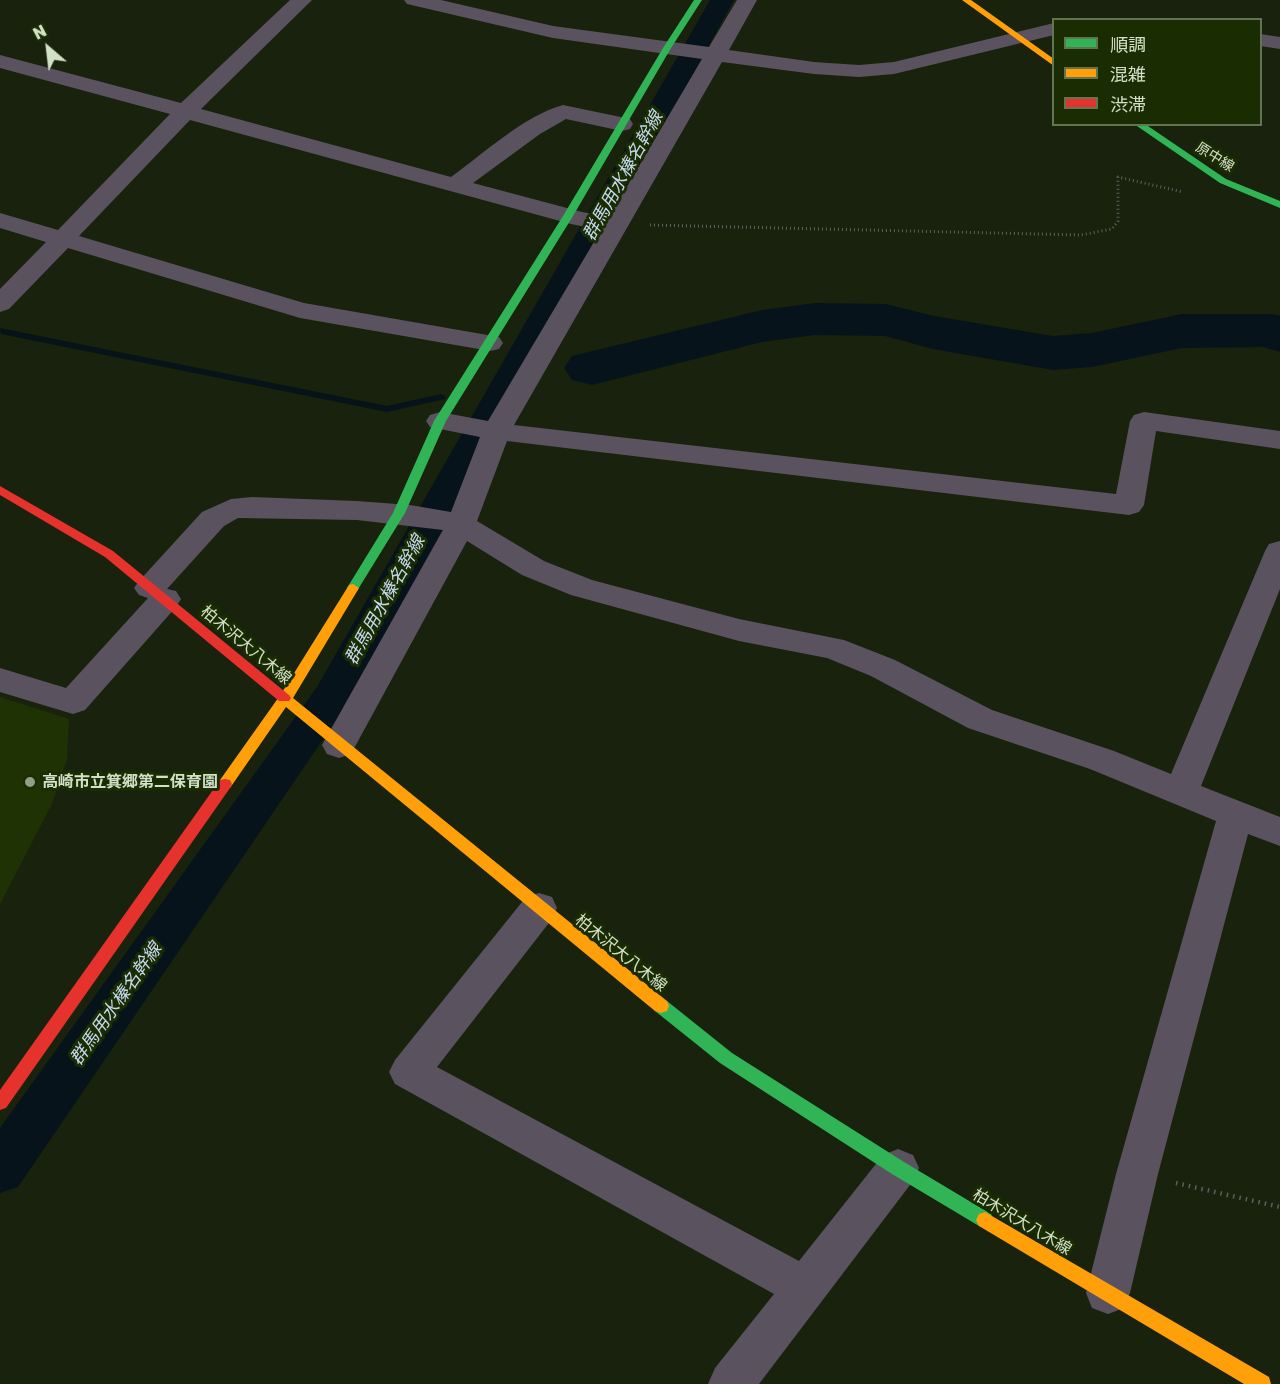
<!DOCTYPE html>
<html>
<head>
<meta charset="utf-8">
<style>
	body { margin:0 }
	#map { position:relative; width:1280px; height:1384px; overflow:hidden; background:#19220c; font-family:"Golos Text","Noto Sans JP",sans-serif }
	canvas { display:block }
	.legend { position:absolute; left:1052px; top:18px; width:210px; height:108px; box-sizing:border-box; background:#1a2c02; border:2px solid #647451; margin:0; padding:8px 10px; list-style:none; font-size:18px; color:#d3e0c8 }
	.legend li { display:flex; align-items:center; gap:12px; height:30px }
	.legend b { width:30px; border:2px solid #647451 }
	.north { position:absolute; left:18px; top:18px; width:60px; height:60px; -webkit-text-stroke:4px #1a2c02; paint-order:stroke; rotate:332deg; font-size:16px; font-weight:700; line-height:24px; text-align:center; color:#d3e0c8 }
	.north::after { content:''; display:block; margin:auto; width:21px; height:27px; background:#d3e0c8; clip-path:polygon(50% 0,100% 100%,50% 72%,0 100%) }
</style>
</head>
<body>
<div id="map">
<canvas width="1280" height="1384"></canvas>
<ul class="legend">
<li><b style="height:8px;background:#30b455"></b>順調</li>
<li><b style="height:8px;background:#ff9f0a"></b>混雑</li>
<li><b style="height:8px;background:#e5322d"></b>渋滞</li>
</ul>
<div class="north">N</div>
</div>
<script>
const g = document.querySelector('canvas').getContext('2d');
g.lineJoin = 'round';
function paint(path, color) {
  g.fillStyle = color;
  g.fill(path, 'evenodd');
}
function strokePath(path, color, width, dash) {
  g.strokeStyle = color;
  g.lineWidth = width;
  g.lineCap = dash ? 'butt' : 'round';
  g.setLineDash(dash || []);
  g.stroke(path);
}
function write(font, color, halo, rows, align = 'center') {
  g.font = font + ' "Golos Text","Noto Sans JP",sans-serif';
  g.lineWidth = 6;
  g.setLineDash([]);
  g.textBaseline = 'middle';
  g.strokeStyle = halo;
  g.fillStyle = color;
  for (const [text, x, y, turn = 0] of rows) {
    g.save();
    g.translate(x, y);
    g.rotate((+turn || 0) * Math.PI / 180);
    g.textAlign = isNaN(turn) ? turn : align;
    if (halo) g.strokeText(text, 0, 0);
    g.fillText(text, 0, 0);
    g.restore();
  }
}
const built = new Path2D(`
	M0,697L69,719L67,760L52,804L0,904Z`);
const stream = new Path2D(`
	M0,328L387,406L441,394L446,397L445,399L387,412L1,334Z`);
const canal = new Path2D(`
	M710,0H734L345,707L18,1187L0,1193V1128L317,687Z`);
const river = new Path2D(`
	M815,303L886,304L934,316L1053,336L1092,333L1182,314H1272L1280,316V352L1263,347L1182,348L1092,367L1053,370L933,349L885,336L815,335L762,342L592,385L572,380L564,368L572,356L762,310Z`);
const pathFar1 = new Path2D(`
	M650,225L1081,235L1112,229L1118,221V177L1183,192`);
const path = new Path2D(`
	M1176,1183L1280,1207`);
const street = new Path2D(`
	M290,0H312L201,109L451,177C483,154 525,115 563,105L630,119L633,124L630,129L622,131L566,119L540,134L473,183L582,212L609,217L702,59L553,38L407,4L404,0H441L553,26L709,47L737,0H757L729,50L814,62L859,65L894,62L1054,23V35L894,74L859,77L814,74L722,62L514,425L1116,494L1130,421L1134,415L1144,412L1280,431V449L1156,431L1144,505L1139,512L1129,515L507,441L477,521L544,561L592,580L739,619L844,640L895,660L992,710L1114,751L1171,774L1265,551L1269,544L1280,541V589L1201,786L1280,817V846L1248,834L1158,1174L1130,1293L1124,1308L1108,1314L1092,1308L1086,1293L1116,1174L1216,821L1090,769L968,728L871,676L827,658L739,641L571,595L522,575L467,541L351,754L339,758L327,754L322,745L443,530L357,520L238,518L224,526L167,589L176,591L181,599L176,607L85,710L73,714L0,692V668L66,688L148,598L139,595L134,588L139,581L202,512L231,499L252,497L357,501L410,505L451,512L480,437L430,427L426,421L430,415L440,412L488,421L601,230L571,224L190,120L79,236L304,303L499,337L503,343L499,349L490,351L300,318L68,248L9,309L0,312V289L46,242L0,228V213L58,230L170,114L0,68V55L181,103Z
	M1260,34L1280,37V49L1260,46Z
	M539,893L552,897L557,908L552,919L437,1067L799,1261L883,1155L898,1149L913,1155L919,1168L913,1181L759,1384H708L715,1368L774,1294L395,1084L389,1072L395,1060L526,897Z`);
const fast = new Path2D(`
	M694,0H702L671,48L573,216L446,421L405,513L357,591H349L347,588L393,513L434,421L563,216L663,48Z
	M1134,124H1145L1226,179L1280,201V208L1220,183Z
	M661,999L667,1001L732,1053L904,1162L991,1214L994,1220L991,1226L985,1228L979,1226L892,1174L720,1063L655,1011L653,1006L655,1001Z`);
const slow = new Path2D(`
	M962,0H971L1054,59V66Z
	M353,584L359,588L293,698L667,1001L669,1006L667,1011L661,1013L655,1011L286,707L230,788H220L218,784L220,780L281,694L349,585Z
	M985,1212L1269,1377L1271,1384H1244L979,1226L976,1220L979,1214Z`);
const jam = new Path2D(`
	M0,486L113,551L289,695L291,698L289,701H279L105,557L0,495Z
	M225,779L230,780L232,784L230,788L6,1108L0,1110V1090L220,780Z`);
const markers = [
	[30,782,6,"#929e86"]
];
const farStreetnames = [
	["原中線",1215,157,32]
];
const streetNames = [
	["柏木沢大八木線",246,645,40],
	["柏木沢大八木線",621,953,39],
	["柏木沢大八木線",1022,1222,31]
];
const poiNames = [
	["高崎市立箕郷第二保育園",42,782]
];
const waterNames = [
	["群馬用水榛名幹線",623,176,-61],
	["群馬用水榛名幹線",385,600,-61],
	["群馬用水榛名幹線",116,1004,-55]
];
paint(built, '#1f3203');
paint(stream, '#07131b');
paint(canal, '#07131b');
paint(river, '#07131b');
strokePath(pathFar1, '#605e61', 3, [1, 3]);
strokePath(path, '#605e61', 4.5, [1.5, 5]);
paint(street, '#5b5260');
paint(fast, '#30b455');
paint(slow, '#ff9f0a');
paint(jam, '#e5322d');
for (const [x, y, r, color] of markers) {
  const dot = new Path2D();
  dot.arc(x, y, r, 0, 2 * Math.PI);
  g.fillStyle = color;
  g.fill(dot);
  strokePath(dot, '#1a2c02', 2);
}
write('14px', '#d3e0c8', '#1a2c02', farStreetnames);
write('16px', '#d3e0c8', '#1a2c02', streetNames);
write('bold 16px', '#d3e0c8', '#1a2c02', poiNames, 'left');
write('italic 18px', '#c4d8ee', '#1a2c02', waterNames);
</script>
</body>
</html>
